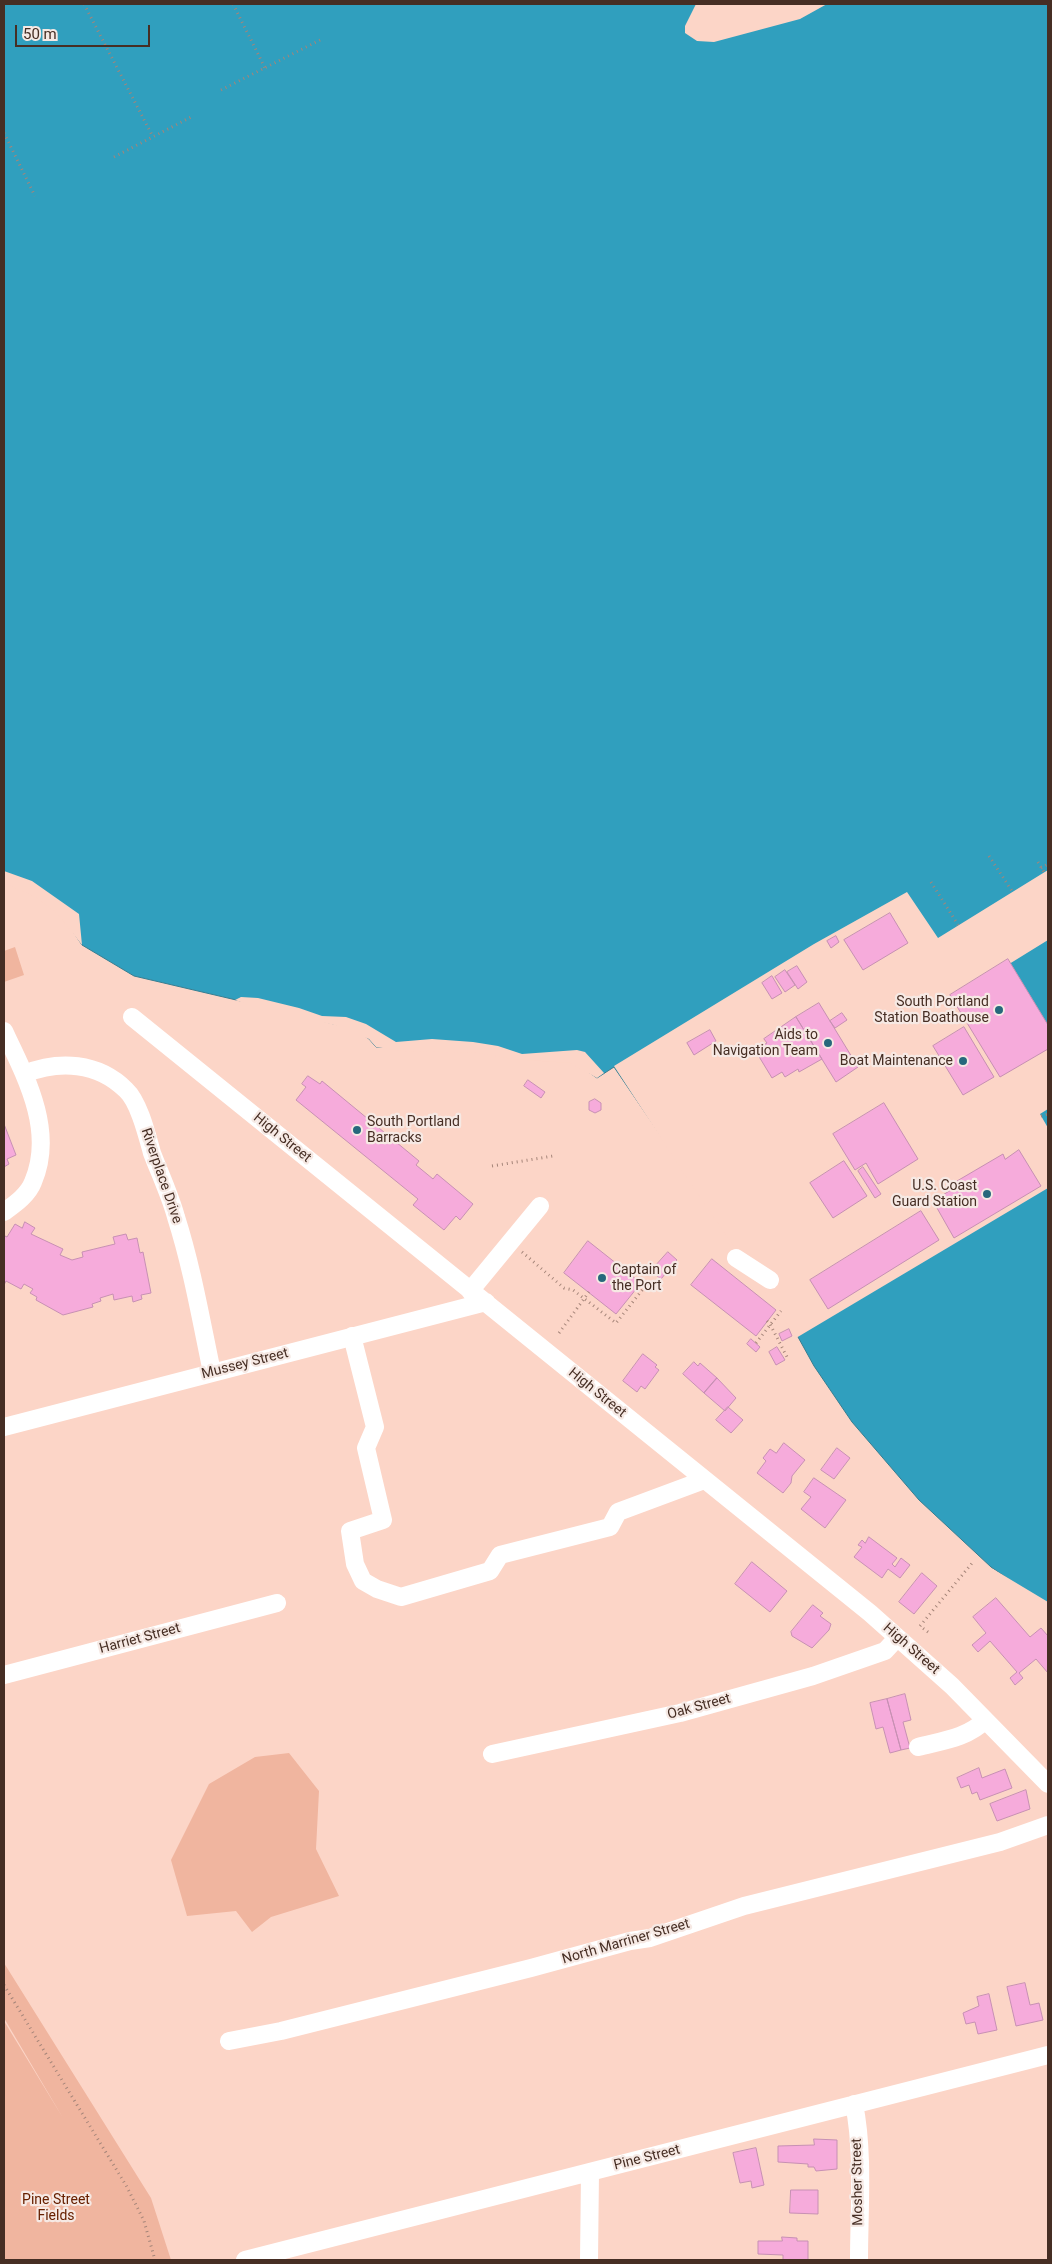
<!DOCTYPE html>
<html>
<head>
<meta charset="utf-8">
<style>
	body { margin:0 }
	#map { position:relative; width:1052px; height:2264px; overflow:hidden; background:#fcd5c7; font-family:Roboto,sans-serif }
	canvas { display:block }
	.frame { position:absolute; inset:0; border:5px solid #462e24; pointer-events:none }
	.scale { position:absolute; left:15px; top:25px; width:135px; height:22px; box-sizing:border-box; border:2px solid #462e24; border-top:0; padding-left:6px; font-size:15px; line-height:18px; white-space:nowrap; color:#462e24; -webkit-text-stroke:4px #f6e9e4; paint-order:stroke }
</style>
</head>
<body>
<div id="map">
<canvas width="1052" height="2264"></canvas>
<div class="frame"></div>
<div class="scale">50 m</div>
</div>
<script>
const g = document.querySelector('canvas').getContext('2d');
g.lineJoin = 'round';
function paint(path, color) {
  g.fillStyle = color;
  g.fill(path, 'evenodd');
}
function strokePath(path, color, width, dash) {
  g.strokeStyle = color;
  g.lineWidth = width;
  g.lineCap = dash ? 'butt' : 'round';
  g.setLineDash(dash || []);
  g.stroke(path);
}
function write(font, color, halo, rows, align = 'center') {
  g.font = font + ' Roboto,sans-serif';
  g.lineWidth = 4.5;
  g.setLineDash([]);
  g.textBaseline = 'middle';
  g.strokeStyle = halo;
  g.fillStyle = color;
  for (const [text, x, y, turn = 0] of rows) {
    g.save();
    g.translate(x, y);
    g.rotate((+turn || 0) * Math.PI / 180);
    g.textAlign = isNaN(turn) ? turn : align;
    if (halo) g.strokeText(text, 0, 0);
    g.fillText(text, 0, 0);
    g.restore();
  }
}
const green = new Path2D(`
	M15,947L24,975L4,982V951Z
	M289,1753L319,1791L316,1849L339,1896L271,1917L252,1932L236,1911L187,1916L171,1860L209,1784L255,1757Z
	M4,1963L151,2198L171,2260H4V2021L63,2118L4,2018Z`);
const water = new Path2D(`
	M4,4H1048V1606L991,1567L919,1500L852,1422L814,1366L798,1337L614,1067L597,1078L571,1060L484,1051L376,1047L369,1039L356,1030L300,1015L134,976L82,945L59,911L38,895L4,880Z`);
const pier = new Path2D(`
	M696,4H827L800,19L714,42L697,41L685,33V26Z
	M1048,870V940L959,995L999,1060L1048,1030V1109L1040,1114L1048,1128V1188L796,1338L687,1178L614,1066L814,944L907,892L938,938Z
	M4,871L32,881L79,914L82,945L57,913L36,897L4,883Z
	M241,997L258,998L299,1008L322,1016L346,1017L366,1024L396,1042L432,1039L473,1042L498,1046L522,1054L577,1050L585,1052L604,1073L597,1078L570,1063L513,1059L478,1053L403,1051L376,1047L369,1039L334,1025L249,1005L235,1000Z
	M993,1569L1048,1602V1609L992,1571Z`);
const building = new Path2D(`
	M890,913L908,943L863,970L844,940Z
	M836,936L839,942L831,948L827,941Z
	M1008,959L1048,1025V1049L1000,1077L950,995Z
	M797,966L807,982L798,989L787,972Z
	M785,970L795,985L785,992L775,977Z
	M772,976L782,993L772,999L762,983Z
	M819,1003L858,1067L836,1082L796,1017Z
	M842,1013L847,1020L835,1028L830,1021Z
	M796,1017L822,1059L799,1072L798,1069L785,1077L782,1072L772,1078L755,1050L767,1043L764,1039Z
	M964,1027L994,1077L963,1095L933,1046Z
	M710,1030L716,1041L694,1055L687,1043Z
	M308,1076L320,1084L322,1081L419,1161L416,1165L433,1179L437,1174L473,1204L460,1220L456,1216L444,1230L413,1205L418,1199L296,1100L306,1087L302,1084Z
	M528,1080L545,1092L541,1098L524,1086Z
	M595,1099L601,1103V1110L595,1113L589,1110V1102Z
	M884,1103L918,1159L878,1184L866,1163L855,1170L833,1134Z
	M4,1124L16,1155L7,1159L9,1164L4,1167Z
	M1019,1150L1041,1186L954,1238L933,1201L959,1185L957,1181L1003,1154L1005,1159Z
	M844,1161L867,1196L833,1218L810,1183Z
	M863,1167L881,1194L875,1198L858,1171Z
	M921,1211L939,1240L828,1309L810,1280Z
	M25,1222L35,1228L31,1234L63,1249L60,1255L72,1260L83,1257L82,1252L115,1244L113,1237L126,1234L128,1240L137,1238L140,1253L143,1252L151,1293L141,1295L142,1299L133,1302L132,1296L114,1300L113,1294L100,1298L101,1301L92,1304L93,1307L63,1315L36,1300L37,1297L30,1293L33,1289L24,1284L21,1289L6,1281L4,1285V1238L5,1236L7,1237L15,1224L22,1228Z
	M588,1241L641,1283L616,1314L564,1273Z
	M668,1252L677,1260L661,1279L651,1271Z
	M712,1259L776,1310L756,1336L691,1285Z
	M789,1329L792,1336L782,1341L779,1334Z
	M751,1339L760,1347L756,1352L747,1344Z
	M777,1347L785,1360L776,1365L769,1352Z
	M643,1354L657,1365L655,1367L659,1370L645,1389L641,1386L637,1392L623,1381Z
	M694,1362L698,1366L700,1363L717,1378L704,1393L683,1374Z
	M717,1378L736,1398L725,1411L704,1393Z
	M728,1407L743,1420L731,1433L716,1420Z
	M784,1443L805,1460L792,1476L791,1483L783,1493L757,1473L766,1461L763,1458L770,1449L776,1453Z
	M837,1448L850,1458L834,1479L821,1470Z
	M814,1478L846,1500L825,1528L801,1509L811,1497L804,1492Z
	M869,1537L897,1558L892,1564L895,1567L901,1558L910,1565L900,1578L888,1569L882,1578L854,1557L862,1547L858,1545L862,1540L865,1543Z
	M752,1562L787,1591L770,1612L735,1584Z
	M922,1573L937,1586L914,1614L899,1602Z
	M996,1598L1030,1637L1041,1628L1048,1636V1673L1036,1659L1019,1673L1023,1678L1015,1685L1010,1678L1017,1672L990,1641L978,1652L972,1645L986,1633L973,1617Z
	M813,1605L823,1613L820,1616L831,1624L829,1630L812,1648L792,1636L791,1632Z
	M905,1694L911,1720L903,1722L910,1748L901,1750L887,1699Z
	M887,1699L901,1750L890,1753L883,1727L876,1729L870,1703Z
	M979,1768L982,1778L1005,1769L1012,1788L980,1800L977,1792L972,1794L969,1785L961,1788L957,1778Z
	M1026,1790L1030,1809L997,1821L990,1804Z
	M1025,1983L1030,2005L1039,2003L1043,2020L1016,2026L1007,1987Z
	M989,1994L997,2030L978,2034L975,2022L966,2024L963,2013L979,2006L977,1997Z
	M814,2139L837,2140V2169L816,2171L814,2167H808V2164L778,2162V2146L814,2145Z
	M756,2148L764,2185L752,2188L751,2181L740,2183L733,2153Z
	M791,2190H818V2214L790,2213Z
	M782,2237L797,2238V2241H808V2260H783V2255L758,2254V2241H782Z`);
const path = new Path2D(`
	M84,4L153,137
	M233,4L265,68
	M221,90L322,39
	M4,133L35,196
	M114,157L193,116
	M989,856L1012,891
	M1038,862L1044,872
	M1041,868L1048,864
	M931,882L958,925
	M1041,1116L1048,1114
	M492,1166L553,1156
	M522,1252L564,1288L573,1290L616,1323L647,1284L643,1281
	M767,1321L770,1324L787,1357
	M559,1333L589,1292
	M756,1343L781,1311
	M928,1632L920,1626L973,1562
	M4,1985L127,2187L144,2221L155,2260`);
const minor = new Path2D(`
	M132,1017L870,1613L952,1686L1048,1784
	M4,1031C26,1077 55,1131 33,1182C28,1195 15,1204 4,1212
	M24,1074C59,1060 98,1062 126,1090C139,1102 147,1135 152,1153C160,1174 170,1195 176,1217C192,1267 201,1320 212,1372
	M736,1258L770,1280
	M470,1291L540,1206
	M352,1336L375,1427L366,1448L383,1520L350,1531L355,1564L363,1581L377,1589L401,1597L490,1571L500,1555L610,1527L618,1512L704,1480
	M4,1427L486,1302
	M4,1675L277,1603
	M918,1747C941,1741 968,1738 985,1720
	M492,1754L680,1713L813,1676L885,1651L897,1638
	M229,2041L281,2031L531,1968L630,1941L650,1938L744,1906L1000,1842L1048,1825
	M854,2104C864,2152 859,2211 859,2260
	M245,2260L1048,2055
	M589,2260L590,2172`);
const markers = [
	[999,1010,5,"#27687c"],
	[828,1043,5,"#27687c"],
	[963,1061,5,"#27687c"],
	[357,1130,5,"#27687c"],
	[987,1194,5,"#27687c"],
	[602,1278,5,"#27687c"]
];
const poiNames = [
	["South Portland",989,1002],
	["Station Boathouse",989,1018],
	["Aids to",818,1035],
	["Navigation Team",818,1051],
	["Boat Maintenance",953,1061],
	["South Portland",367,1122,"left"],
	["Barracks",367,1138,"left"],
	["U.S. Coast",977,1186],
	["Guard Station",977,1202],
	["Captain of",612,1270,"left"],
	["the Port",612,1286,"left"]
];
const streetNames = [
	["High Street",282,1138,39],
	["Riverplace Drive",161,1176,71],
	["Mussey Street",245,1364,-14],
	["High Street",597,1393,39],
	["Harriet Street",140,1639,-15],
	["High Street",911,1649,41],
	["Oak Street",699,1707,-15],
	["North Marriner Street",626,1942,-16],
	["Pine Street",647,2158,-14],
	["Mosher Street",858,2182,-91]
];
const parkNames = [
	["Pine Street",56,2200],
	["Fields",56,2216]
];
paint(green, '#f0b59f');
paint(water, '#309fbe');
strokePath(water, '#377d90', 1);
paint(pier, '#fcd5c7');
paint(building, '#f6abdb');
strokePath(building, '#c790b3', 1);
strokePath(path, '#a58579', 3, [1, 4]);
strokePath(minor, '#fff', 18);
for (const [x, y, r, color] of markers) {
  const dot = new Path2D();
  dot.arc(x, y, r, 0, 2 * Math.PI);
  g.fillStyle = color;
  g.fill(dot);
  strokePath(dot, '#f6e9e4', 2);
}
write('14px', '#462e24', '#f6e9e4', poiNames, 'right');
write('14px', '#462e24', '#f6e9e4', streetNames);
write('14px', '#672000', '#f6e9e4', parkNames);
</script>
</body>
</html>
